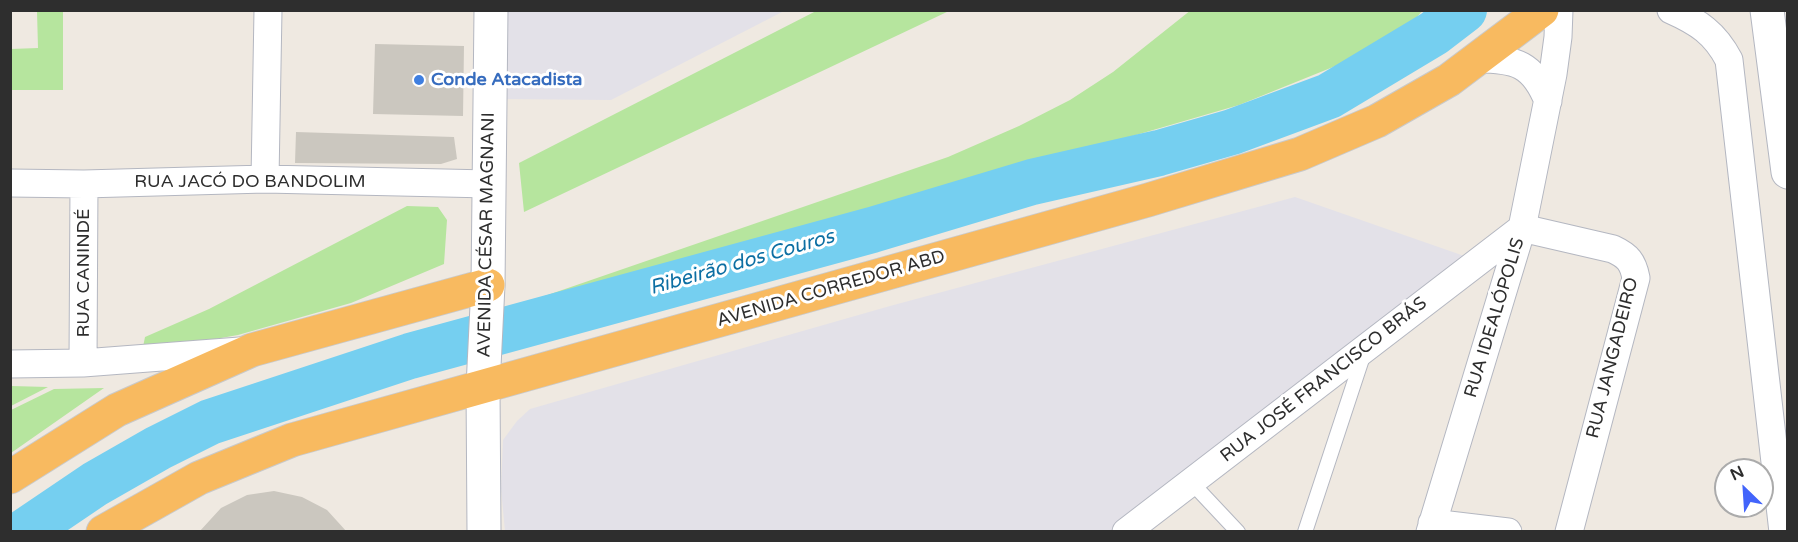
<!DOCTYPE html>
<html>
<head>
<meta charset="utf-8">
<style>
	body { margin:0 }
	#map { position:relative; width:1798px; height:542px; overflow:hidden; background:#efe9e1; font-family:"Varela Round",sans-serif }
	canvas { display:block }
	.frame { position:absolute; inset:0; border:12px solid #2e2e2e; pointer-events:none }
	.north { position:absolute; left:1714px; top:458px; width:60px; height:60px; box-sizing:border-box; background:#fff; border:2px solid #ababab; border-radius:50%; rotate:335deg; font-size:16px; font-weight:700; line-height:24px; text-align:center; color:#2e2e2e }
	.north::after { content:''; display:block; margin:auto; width:21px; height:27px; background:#4264fb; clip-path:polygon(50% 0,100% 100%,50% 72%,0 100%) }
</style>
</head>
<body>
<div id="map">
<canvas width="1798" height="542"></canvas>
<div class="frame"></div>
<div class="north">N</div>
</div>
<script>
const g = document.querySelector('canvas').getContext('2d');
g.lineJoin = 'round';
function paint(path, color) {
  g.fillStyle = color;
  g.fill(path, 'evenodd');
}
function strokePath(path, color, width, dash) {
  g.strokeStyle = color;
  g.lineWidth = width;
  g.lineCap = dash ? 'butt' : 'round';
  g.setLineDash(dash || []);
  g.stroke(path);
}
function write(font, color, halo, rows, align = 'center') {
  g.font = font + ' "Varela Round",sans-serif';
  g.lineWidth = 6;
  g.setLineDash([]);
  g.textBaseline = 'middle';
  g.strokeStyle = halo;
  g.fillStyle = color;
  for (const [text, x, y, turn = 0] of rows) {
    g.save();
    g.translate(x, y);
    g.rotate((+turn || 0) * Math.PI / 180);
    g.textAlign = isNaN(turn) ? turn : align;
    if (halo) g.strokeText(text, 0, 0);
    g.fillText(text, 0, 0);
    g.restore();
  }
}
const industrial = new Path2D(`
	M503,11H784L611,100L501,99Z
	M1295,197L1470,258L1114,531H505L501,489L503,440L517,421L530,409L890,306Z`);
const green = new Path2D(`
	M818,10L949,11L524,212L519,163Z
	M1191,10L1422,11L1408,28L1375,48L1338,65L1239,105L1112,142L983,175L539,312L536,299L948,157L1019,126L1070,100L1113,72Z
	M37,11H63V90H11V49L38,48Z
	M407,206L438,207L447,220L444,264L351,303L238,335L142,352L145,337L209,309Z
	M11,386L48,387L11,406Z
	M104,388L11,453V410L54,389Z`);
const river = new Path2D(`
	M24,532L95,484L158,448L210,422L410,356L872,230L1032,182L1159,153L1232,132L1329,96L1434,33L1464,10`);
const building = new Path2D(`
	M375,44L464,46L463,116L373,114Z
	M296,132L454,137L457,159L441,164L295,163Z
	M274,491L302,497L327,510L347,532H199L221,508L247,495Z`);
const service = new Path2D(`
	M1191,482L1238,532
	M1305,532L1363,356`);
const minor = new Path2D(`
	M1671,10C1698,22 1715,33 1729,60L1783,532
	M1478,59C1516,59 1533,64 1548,101
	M265,179L268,10
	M10,183L84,184L265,179L489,184
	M83,363L84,184
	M10,364L83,363L240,351
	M1432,523L1508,532
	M1126,532L1522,228L1613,249C1628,256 1633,262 1636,278L1569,532
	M1430,532L1522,228L1553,74L1558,37L1559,10`);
const tertiary = new Path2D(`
	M484,532L483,387L488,285L491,10`);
const secondary = new Path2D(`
	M1767,10L1788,172`);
const trunk = new Path2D(`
	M10,477L117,410L252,350L488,285
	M103,532L199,478L292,440L1148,200L1300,154L1377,121L1449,80L1542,10`);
const markers = [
	[419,80,6,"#3f7fe0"]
];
const shopNames = [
	["Conde Atacadista",431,80]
];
const streetNames = [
	["RUA JACÓ DO BANDOLIM",250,182],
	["AVENIDA CÉSAR MAGNANI",487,235,-89],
	["RUA CANINDÉ",84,273,-90],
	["AVENIDA CORREDOR ABD",831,289,-16],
	["RUA IDEALÓPOLIS",1495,318,-73],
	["RUA JANGADEIRO",1613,358,-76],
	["RUA JOSÉ FRANCISCO BRÁS",1324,380,-38]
];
const waterNames = [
	["Ribeirão dos Couros",742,263,-16]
];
paint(industrial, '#e3e1e8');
paint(green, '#b6e59e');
strokePath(river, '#75cff0', 46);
paint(building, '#cbc7bf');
strokePath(service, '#b4b7c1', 16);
strokePath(minor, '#b4b7c1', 29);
strokePath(tertiary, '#b4b7c1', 35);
strokePath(secondary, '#b4b7c1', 35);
strokePath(trunk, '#c9c9c9', 35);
strokePath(service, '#fff', 14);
strokePath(minor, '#fff', 27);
strokePath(tertiary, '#fff', 33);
strokePath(secondary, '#fff', 33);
strokePath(trunk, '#f8ba60', 33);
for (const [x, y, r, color] of markers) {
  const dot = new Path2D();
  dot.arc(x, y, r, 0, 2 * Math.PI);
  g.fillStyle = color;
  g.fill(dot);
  strokePath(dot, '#fff', 2);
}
write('bold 18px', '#366cbe', '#fff', shopNames, 'left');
write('18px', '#2e2e2e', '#fff', streetNames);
write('italic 20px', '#0d6fa3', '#fff', waterNames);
</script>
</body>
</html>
